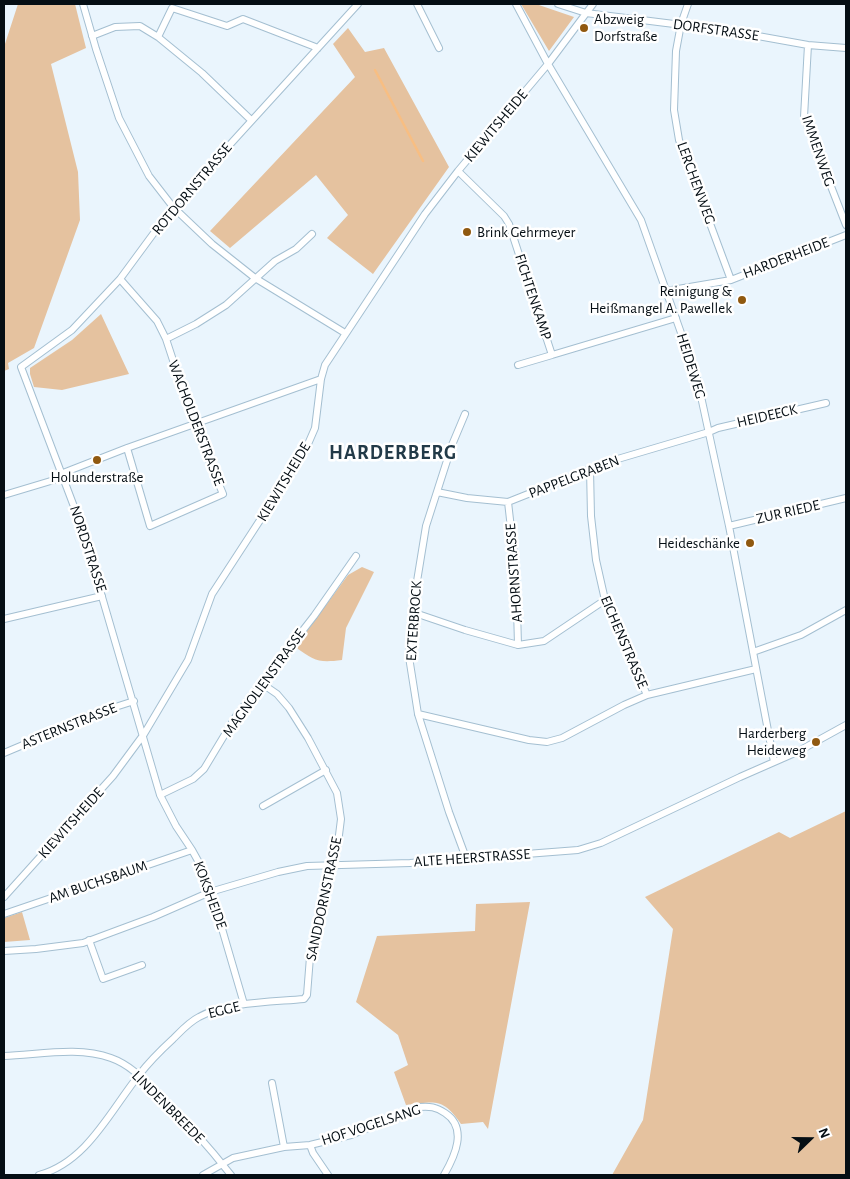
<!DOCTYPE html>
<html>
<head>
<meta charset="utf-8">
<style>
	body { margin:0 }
	#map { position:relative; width:850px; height:1179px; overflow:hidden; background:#eaf5fd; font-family:"Alegreya Sans",sans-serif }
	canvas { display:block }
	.frame { position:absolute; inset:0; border:5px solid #050e14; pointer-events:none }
	.north { position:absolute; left:785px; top:1114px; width:50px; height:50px; -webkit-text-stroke:4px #fff; paint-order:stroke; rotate:68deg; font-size:14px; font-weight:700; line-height:20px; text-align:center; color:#050e14 }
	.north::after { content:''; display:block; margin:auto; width:18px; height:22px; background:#050e14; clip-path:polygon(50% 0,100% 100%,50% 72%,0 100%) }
</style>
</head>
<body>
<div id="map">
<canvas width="850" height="1179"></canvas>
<div class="frame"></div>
<div class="north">N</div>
</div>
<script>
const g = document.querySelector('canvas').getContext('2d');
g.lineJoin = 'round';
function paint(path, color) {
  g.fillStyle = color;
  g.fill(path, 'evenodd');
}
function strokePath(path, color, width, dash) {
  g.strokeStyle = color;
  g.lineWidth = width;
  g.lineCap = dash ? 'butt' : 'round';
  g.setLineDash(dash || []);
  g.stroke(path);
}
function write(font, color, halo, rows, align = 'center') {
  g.font = font + ' "Alegreya Sans",sans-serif';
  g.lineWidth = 5;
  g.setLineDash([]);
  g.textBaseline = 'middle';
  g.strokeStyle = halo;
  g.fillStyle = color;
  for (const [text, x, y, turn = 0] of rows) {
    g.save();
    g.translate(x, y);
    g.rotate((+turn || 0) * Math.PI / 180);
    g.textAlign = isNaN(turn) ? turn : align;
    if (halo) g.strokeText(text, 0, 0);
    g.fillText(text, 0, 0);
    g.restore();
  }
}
const green = new Path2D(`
	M18,4H75L86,48L51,64L78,172L80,220L34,348L8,363L9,369L4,371V47Z
	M521,4H536L574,17L549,51Z
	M348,28L365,52L384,48L449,167L373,274L327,238L348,215L316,175L230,248L210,231L355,77L333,44Z
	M101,314L129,374L62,390L34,387L30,374V368L72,340Z
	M362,567L374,572L346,628L342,660C318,663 315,661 295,647L348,575Z
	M846,811V1175H612L643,1120L673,929L645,897L779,832L790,838Z
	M530,902L488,1129L483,1122L461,1124C442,1097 436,1102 406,1105L394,1072L408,1065L398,1035L356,1002L377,936L475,931L476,904Z
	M22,912L30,940L4,942V918Z`);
const stream = new Path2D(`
	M375,70L423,161`);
const minor = new Path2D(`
	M83,4L96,49L119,118L149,176L173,207L212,244L255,278L345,333
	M417,4L439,48
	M516,4L548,64L641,220L697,378L729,526L774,762
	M558,4L586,13L730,31L808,45L846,48
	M688,4L681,24L676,51L674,110L679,140L731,280
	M92,36L115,27L140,26L158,37L202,73L251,120
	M158,37L172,8L227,26L243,19L318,48
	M808,45L804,117L846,225
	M458,171L504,216L509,224L552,355L676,318
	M120,279L157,321L166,339L194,424L223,494L150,526L127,448
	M666,291L731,280L846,235
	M166,339L196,324L226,305L275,261L296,249L312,234
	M518,365L552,355
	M465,414L452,445L426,526L412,612L409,657L418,714L449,812L466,858
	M590,469L591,516L596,560L605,600L647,695
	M63,473L127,448L321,379
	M437,492L467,498L508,502L611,461L709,432L718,428L826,403
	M4,495L64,477
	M508,502L516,572L518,645
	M729,526L846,498
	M412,612L465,630L518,645L544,641L605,600
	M4,619L102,596
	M753,652L801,635L846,610
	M418,714L529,740L547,742L562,738L624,705L647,695L756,669
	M4,753L106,710L134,701
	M160,795L193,779L204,769L236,716L314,616L356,556
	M263,806L326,770
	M4,897L113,776L144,734L188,660L212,594L305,451L315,428L321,379L325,365L425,214L458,171L548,64L593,4
	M4,914L192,850
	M89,940L103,979L142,965
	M4,951L36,949L83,943L153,917L210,892L278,872L307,866L410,863L578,850L601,843L740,777L797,752L846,725
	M244,1004L218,915L202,868L192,850L176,826L160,795L81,525L21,367L72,330L120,279L173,207L358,4
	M4,1056C38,1055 78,1046 111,1058C131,1065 145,1081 159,1095C185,1120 209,1147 231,1175
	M272,1083L284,1147
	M310,1145L313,1153L328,1175
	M39,1175C87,1162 110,1111 139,1075C149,1062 161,1050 173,1039C181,1031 189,1022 199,1017C226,1002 273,1002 304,999L307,995L310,957L338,843L341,819L337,793L308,738L289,708L277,694L261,683
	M203,1175L233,1158L284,1147L310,1145L351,1135L419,1107C430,1106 436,1107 445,1113C468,1128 455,1156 444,1175`);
const markers = [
	[584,28,5,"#905910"],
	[467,232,5,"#905910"],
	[742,300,5,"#905910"],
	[97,460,5,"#905910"],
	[750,543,5,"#905910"],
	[816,742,5,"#905910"]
];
const poiNames = [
	["Abzweig",594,19,"left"],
	["Dorfstraße",594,36,"left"],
	["Brink Gehrmeyer",477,232,"left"],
	["Reinigung &",732,291],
	["Heißmangel A. Pawellek",732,308],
	["Holunderstraße",97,477,"center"],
	["Heideschänke",740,543],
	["Harderberg",806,733],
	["Heideweg",806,750]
];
const streetNames = [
	["DORFSTRASSE",716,30,8],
	["KIEWITSHEIDE",496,126,-50],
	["IMMENWEG",818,151,71],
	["LERCHENWEG",696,183,70],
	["ROTDORNSTRASSE",192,189,-50],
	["HARDERHEIDE",786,258,-21],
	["FICHTENKAMP",533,297,72],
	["HEIDEWEG",691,366,73],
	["HEIDEECK",767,416,-13],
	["WACHOLDERSTRASSE",196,423,69],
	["PAPPELGRABEN",574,477,-21],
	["KIEWITSHEIDE",284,482,-59],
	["ZUR RIEDE",788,512,-13],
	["NORDSTRASSE",88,549,72],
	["AHORNSTRASSE",514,573,-94],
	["EXTERBROCK",414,621,-86],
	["EICHENSTRASSE",624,642,67],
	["MAGNOLIENSTRASSE",264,683,-54],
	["ASTERNSTRASSE",69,726,-22],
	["KIEWITSHEIDE",71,823,-48],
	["ALTE HEERSTRASSE",472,858,-4],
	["AM BUCHSBAUM",98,882,-19],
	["KOKSHEIDE",210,895,70],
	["SANDDORNSTRASSE",324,899,-78],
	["EGGE",224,1010,-14],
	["LINDENBREEDE",168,1107,45],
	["HOF VOGELSANG",371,1125,-18]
];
const districtNames = [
	["HARDERBERG",393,453]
];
paint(green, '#e5c29f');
strokePath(stream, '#f8be82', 2.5);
strokePath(minor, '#a4bfd1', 8);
strokePath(minor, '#fff', 6);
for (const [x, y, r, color] of markers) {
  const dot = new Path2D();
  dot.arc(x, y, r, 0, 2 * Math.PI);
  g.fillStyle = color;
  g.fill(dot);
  strokePath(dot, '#fff', 2);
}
write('15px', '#050e14', '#fff', poiNames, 'right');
write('15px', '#050e14', '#fff', streetNames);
g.letterSpacing = '1px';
write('bold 20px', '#223a48', '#fff', districtNames);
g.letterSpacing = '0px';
</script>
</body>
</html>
